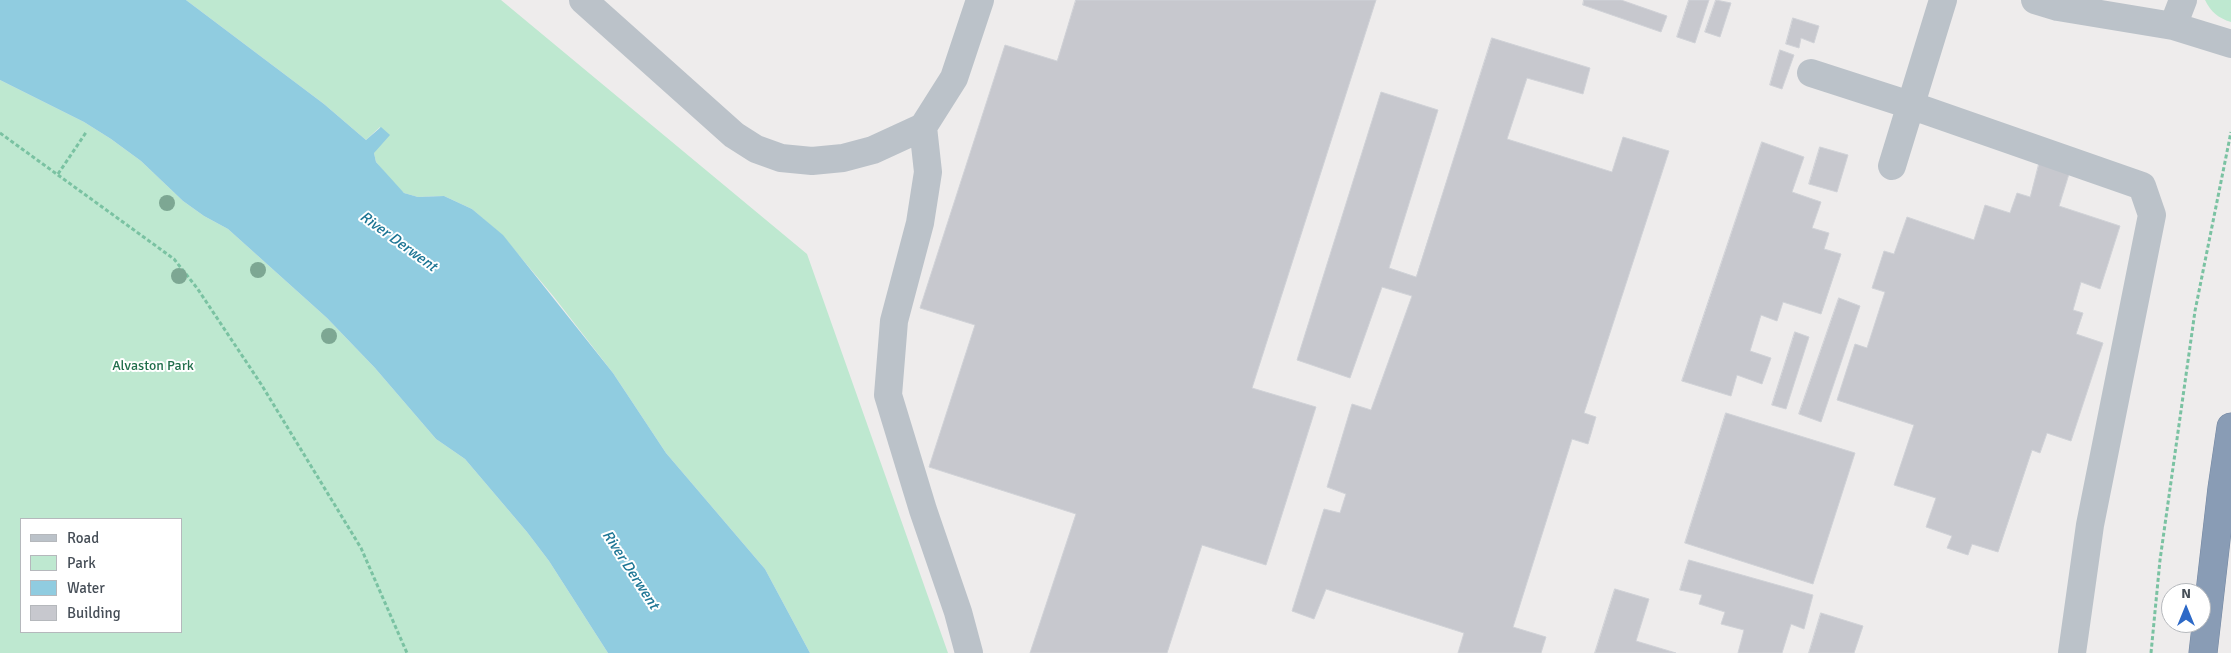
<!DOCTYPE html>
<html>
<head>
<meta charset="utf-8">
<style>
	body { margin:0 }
	#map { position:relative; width:2231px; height:653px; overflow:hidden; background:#eeecec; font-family:Signika,sans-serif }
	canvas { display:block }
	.legend { position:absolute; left:20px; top:518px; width:162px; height:115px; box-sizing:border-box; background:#fff; border:1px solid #b5b8bc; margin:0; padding:6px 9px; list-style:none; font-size:15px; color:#464e57 }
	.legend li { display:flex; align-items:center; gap:10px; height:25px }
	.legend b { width:25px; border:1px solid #b5b8bc }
	.north { position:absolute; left:2161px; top:583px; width:50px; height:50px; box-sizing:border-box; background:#fff; border:1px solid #b5b8bc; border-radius:50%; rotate:0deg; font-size:14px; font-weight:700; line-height:20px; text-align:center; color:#464e57 }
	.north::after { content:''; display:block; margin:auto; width:18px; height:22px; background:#2d69c7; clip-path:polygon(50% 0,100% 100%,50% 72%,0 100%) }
</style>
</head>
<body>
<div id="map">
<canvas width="2231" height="653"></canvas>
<ul class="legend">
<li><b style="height:6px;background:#bbc2c9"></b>Road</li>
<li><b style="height:14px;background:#bee8d0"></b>Park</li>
<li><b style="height:14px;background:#90cce0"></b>Water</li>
<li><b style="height:14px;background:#c7c8ce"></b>Building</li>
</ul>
<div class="north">N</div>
</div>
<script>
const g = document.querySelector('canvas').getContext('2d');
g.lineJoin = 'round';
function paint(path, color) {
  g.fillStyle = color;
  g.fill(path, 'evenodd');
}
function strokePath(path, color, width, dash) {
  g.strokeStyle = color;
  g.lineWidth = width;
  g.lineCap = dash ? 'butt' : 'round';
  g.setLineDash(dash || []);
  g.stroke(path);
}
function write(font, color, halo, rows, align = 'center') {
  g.font = font + ' Signika,sans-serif';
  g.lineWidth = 4;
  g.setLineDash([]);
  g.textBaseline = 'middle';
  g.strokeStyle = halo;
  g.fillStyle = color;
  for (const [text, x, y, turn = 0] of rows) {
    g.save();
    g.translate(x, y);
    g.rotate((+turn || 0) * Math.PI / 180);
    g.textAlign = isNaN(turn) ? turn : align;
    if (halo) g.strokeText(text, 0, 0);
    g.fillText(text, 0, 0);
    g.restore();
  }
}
const green = new Path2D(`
	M186,0H501L807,254L948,653H810L765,569L666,453L613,373L554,297L502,235L472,209L444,196L418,197L404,193L397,187L376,162L374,153L380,127L366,140L324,104Z
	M2205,0H2231V22C2218,18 2211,12 2205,0Z
	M0,80L84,122L111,139L141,161L183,201L204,216L228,229L327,318L375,368L436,439L465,459L527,532L549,561L608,653H0ZM21,519H181V632H21Z`);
const water = new Path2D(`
	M0,0H186L324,104L366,140L381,127L390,135L374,153L376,162L404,193L418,197L444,196L472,209L503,235L613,373L666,453L765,569L810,653H608L549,561L527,532L465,459L436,439L375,368L327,318L228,229L204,216L183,201L141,161L111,139L84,122L0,80Z`);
const building = new Path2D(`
	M1076,0H1376L1252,388L1316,407L1266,565L1202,545L1167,653H1030L1076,514L929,467L975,325L920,308L1005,45L1057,61Z
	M1584,0H1621L1667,16L1661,32L1583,5Z
	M1689,0H1709L1695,43L1677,37Z
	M1716,0L1731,3L1720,37L1705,32Z
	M1793,18L1819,26L1814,43L1801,38L1799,48L1786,44Z
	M1492,38L1590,68L1583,94L1527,78L1507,139L1612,172L1623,137L1669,151L1584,413L1596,417L1588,444L1572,439L1513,627L1546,637L1541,653H1458L1464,633L1326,589L1314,619L1292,611L1324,509L1340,513L1346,494L1327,487L1352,404L1371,410L1412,296L1382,287L1350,378L1297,360L1381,92L1438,110L1389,268L1416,277Z
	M1780,50L1794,55L1782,89L1770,85Z
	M1762,142L1804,157L1792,192L1821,202L1812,228L1829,233L1824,249L1841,254L1821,314L1783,302L1777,321L1761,315L1750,351L1771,358L1762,384L1737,375L1731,396L1682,381Z
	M1820,147L1848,155L1837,192L1809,184Z
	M2039,164L2069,174L2059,206L2120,226L2100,289L2081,282L2073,310L2083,313L2076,334L2103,343L2071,441L2047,433L2040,453L2032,450L1998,552L1972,544L1968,555L1947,548L1952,536L1926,527L1936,498L1894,485L1914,425L1837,400L1855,344L1867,348L1885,292L1872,288L1884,251L1894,254L1907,217L1974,240L1985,205L2010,213L2017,193L2030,197Z
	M1839,298L1860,306L1821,422L1799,414Z
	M1795,332L1809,337L1786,409L1772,405Z
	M1726,413L1855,453L1813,584L1685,543Z
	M1689,560L1813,595L1804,629L1791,624L1782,653H1738L1744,630L1721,624L1725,612L1699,604L1702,595L1680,590Z
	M1615,589L1649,599L1636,641L1676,653H1595Z
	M1821,613L1863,626L1854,653H1809Z`);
const path = new Path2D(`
	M0,133L174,259L197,288L261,384L361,548L407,653
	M58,174L87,131
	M2151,653L2160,560L2195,311L2231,132`);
const minor = new Path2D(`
	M583,0L734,135L756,149L781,158L812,161L843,158L873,150L923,127L954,78L980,0
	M2035,0L2058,7L2173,26L2231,44
	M2173,26L2183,0
	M1811,73L1910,105L2142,186L2152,215L2090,525L2072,653
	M923,127L928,172L920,223L894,321L888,395L923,510L958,612L969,653
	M1892,166L1943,0`);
const highway = new Path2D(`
	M2203,653L2222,488L2231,427`);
const trees = [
	[167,203],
	[258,270],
	[179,276],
	[329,336]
];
const parkNames = [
	["Alvaston Park",153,366]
];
const waterNames = [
	["River Derwent",398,242,36],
	["River Derwent",630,570,57]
];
paint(green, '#bee8d0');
paint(water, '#90cce0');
paint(building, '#c7c8ce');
strokePath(building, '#d0d2d7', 1);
strokePath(highway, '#7487a1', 29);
strokePath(path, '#7ac2a2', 3, [4, 2.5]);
strokePath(minor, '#bbc2c9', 28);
strokePath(highway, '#899cb5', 28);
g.fillStyle = '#7da793';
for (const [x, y] of trees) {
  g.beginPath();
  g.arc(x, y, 8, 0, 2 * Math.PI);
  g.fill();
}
write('14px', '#216e4b', '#fff', parkNames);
write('italic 15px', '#1c7594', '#fff', waterNames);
</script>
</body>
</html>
